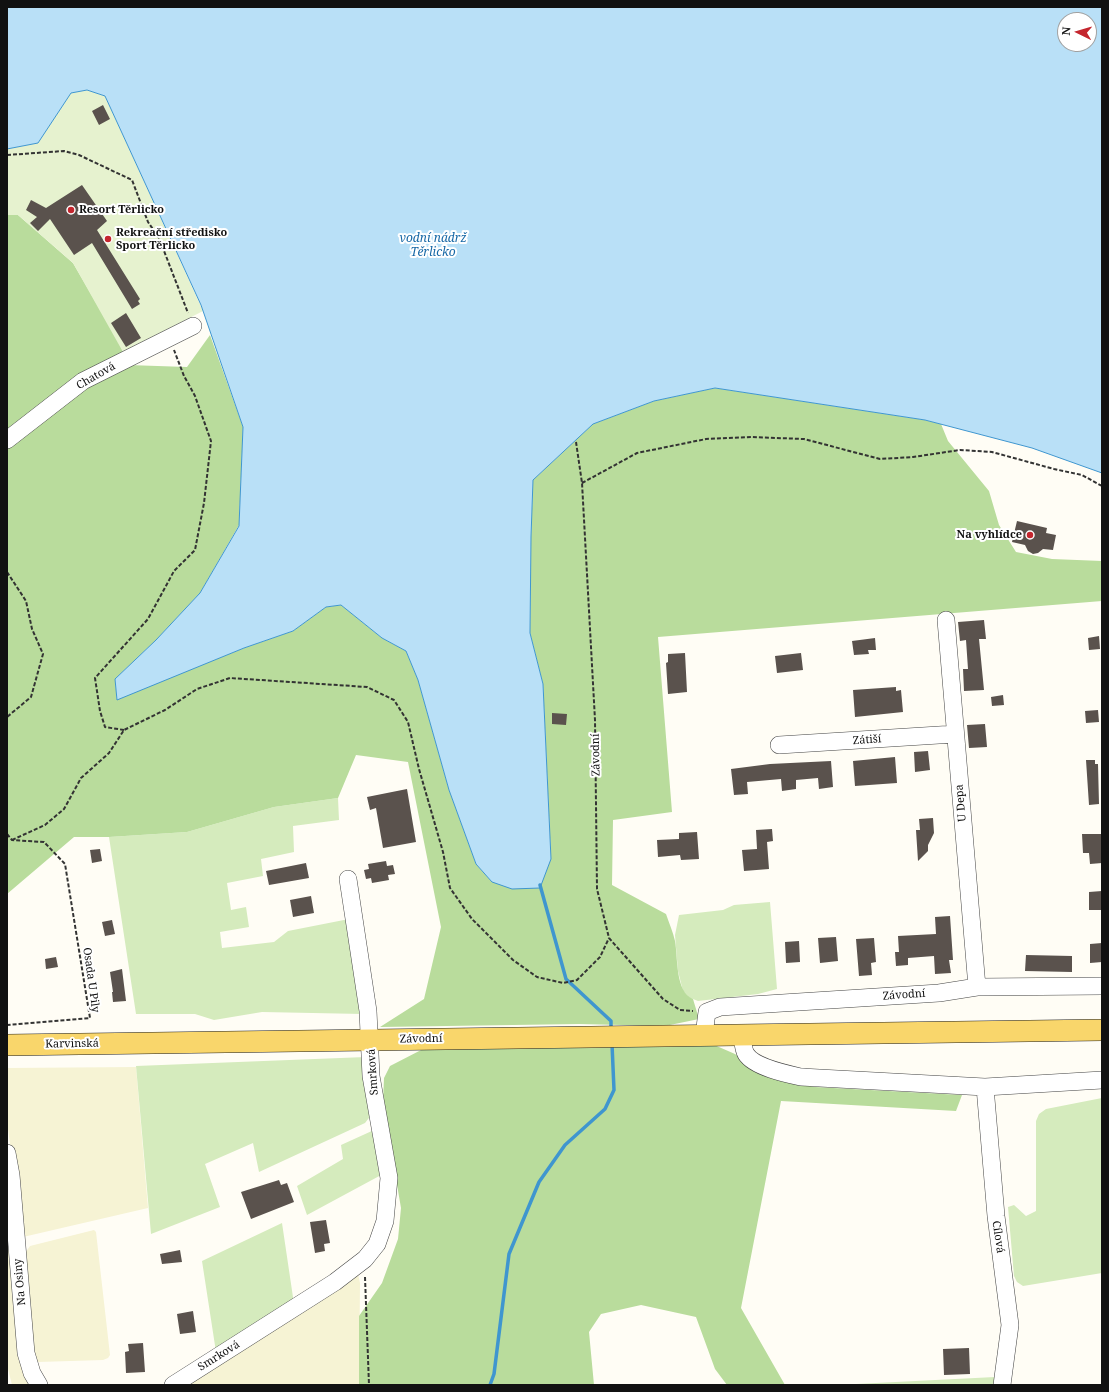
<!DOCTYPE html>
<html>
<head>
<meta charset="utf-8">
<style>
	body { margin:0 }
	#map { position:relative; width:1109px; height:1392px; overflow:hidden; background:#fffdf5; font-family:"Noto Serif",serif }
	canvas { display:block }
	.frame { position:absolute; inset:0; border:8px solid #111; pointer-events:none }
	.north { position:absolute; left:1057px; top:12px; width:40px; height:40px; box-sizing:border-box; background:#fff; border:1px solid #a0a0a0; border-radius:50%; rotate:275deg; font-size:11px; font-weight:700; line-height:16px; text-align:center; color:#111 }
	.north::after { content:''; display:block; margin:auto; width:14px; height:18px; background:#c4262e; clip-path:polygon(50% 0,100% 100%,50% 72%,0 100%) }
</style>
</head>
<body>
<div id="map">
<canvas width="1109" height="1392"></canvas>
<div class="frame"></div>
<div class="north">N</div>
</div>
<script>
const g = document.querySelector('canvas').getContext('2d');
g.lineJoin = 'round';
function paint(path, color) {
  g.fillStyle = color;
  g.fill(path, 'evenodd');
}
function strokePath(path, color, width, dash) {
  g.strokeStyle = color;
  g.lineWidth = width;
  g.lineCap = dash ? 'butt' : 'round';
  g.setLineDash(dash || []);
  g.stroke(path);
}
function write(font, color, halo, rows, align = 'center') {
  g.font = font + ' "Noto Serif",serif';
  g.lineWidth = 4;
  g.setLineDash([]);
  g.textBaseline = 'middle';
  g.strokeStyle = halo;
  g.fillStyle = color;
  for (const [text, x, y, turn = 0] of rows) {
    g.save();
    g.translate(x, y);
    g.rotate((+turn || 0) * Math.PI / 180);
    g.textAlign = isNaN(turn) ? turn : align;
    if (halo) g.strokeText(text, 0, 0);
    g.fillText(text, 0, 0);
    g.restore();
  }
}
const farmland = new Path2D(`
	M136,1067L148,1208L23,1237L7,1122V1068Z
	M7,1196L31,1385H12L7,1365Z
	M94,1230L96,1232L110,1355L108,1358L103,1360L38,1362L35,1360L25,1253L30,1246Z
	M358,1274L360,1283L359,1385H188Z`);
const green = new Path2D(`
	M338,798L339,820L293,826L294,852L261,859L263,876L227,883L231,910L246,907L249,927L220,932L222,948L274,942L288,931L349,919L363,1014L262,1012L214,1020L195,1014H136L109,837L187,832L274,807Z
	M770,902L777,989L758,994L698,1001L688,997L683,991L678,971L675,935L679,915L723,910L734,905Z
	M366,1057L372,1114L365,1123L259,1172L253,1143L205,1164L220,1207L151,1234L136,1066Z
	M1102,1098V1273L1023,1286L1017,1282L1014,1276L1008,1207L1014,1205L1026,1216L1036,1211V1121L1039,1114L1046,1109Z
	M374,1130L383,1174L307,1215L297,1186L343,1159L341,1145Z
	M282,1223L294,1304L216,1352L202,1261Z
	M995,1377V1385H836Z`);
const forest = new Path2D(`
	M7,215H18L73,263L119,342L128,365L187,367L210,335L243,427L239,525L200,593L156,640L115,679L117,699L244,648L293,631L326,607L341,605L382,638L406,651L418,680L449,790L476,864L492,882L551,859L543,684L530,633L531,537L533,480L593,424L654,401L715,388L925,420L941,424L948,441L989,491L999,525L1016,552L1052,559L1102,561V601L658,637L672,812L613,820L612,885L666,914C669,923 673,932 675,941C678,957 675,992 693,999L699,1019L665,1026L579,1024L380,1027L424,999L441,927L408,762L356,755L338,798L274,807L187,832L109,837H74L7,894Z
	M712,1044L735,1054L760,1074L815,1087L962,1095L956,1111L781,1101L741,1308L785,1385H727L715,1369L696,1317L641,1305L601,1314L589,1332L594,1385H359V1316L382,1283L398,1239L401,1208L383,1103L384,1078L390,1066L425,1048Z`);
const pitch = new Path2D(`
	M87,90L105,96L203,311L123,352L73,263L18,215H7V149L38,143L71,93Z`);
const water = new Path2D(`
	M7,7H1102V473L1032,448L925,420L715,388L654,401L593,424L533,480L531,537L530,633L543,684L551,859L540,888L512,889L492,882L476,864L449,790L418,680L406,651L382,638L341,605L326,607L293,631L244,648L117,700L115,679L156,640L200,593L239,526L243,427L201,305L105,96L87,90L71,93L38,143L7,149ZM1065,20H1089V44H1065Z`);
const stream = new Path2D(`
	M540,885L566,979L611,1021V1030
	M490,1385L494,1374L509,1254L539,1182L565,1145L605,1109L614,1090L612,1044`);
const building = new Path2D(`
	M103,105L110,119L99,125L92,111Z
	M82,185L107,221L97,230L140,299L138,301L140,304L132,309L92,243L74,255L50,219L38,231L30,223L37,217L26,210L31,200L46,208Z
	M126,313L141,338L126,347L111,323Z
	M1017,521L1047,528L1046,533L1056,535L1053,550L1043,549L1038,553L1033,554L1028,551L1025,545L1012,542Z
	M984,620L986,639H979L984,690L964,691L963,669H968L966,640L960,641L958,622Z
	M1099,636L1100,649L1089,650L1088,638Z
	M875,638L876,650H868L869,654L854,655L852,641Z
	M685,653L687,692L668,694L666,663L668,662V654Z
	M801,653L803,670L777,673L775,656Z
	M896,687V691L901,690L903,712L855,717L853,690Z
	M1003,695L1004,705L992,706L991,697Z
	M1098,710L1099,722L1086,723L1085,711Z
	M552,713L567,714L566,725L552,724Z
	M985,724L987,747L969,748L967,725Z
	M928,751L930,770L915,772L914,752Z
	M895,757L897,783L855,786L853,761Z
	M1086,760H1095V764H1098L1099,804L1089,805Z
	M831,761L833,787L819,789L818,778L796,780V789L782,791L781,779L747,782L748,794L734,795L731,769L770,764Z
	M407,789L416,842L383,848L376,808L370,810L367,797Z
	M933,818L934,833L928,845V851L918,861L916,830H920L919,819Z
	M772,829L773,841L767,842L769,869L744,871L742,850L757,849L756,830Z
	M697,832L699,859L681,860L680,855L658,857L657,840L679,839V833Z
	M1082,834H1102V863L1090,864L1089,853H1083Z
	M100,849L102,861L92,863L90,850Z
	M386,861L387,866L393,865L395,874L388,875L389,880L372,883L371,878L366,879L364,870L369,869L368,864Z
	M306,863L309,878L269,885L266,871Z
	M1102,891V910H1089V892Z
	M311,896L314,913L293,917L290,900Z
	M950,916L953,960H949L951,973L935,974L934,956L908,958V965L896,966L895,952H899L898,936L936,934L935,917Z
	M112,920L115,934L105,936L102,922Z
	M836,937L838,961L820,963L818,938Z
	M874,938L876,962L871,963L872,975L859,976L856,939Z
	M799,941L800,962L786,963L785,942Z
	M1102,943V962L1090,963V944Z
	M1026,955L1072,956V972L1025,971Z
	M56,957L58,967L46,969L45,959Z
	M122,969L126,1001L113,1002L112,992H113L110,972Z
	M279,1180L281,1185L287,1183L294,1202L251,1219L241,1192Z
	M326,1220L330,1243L324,1244L325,1251L315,1253L310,1222Z
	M180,1250L182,1262L162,1264L160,1254Z
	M193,1311L196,1332L180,1334L177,1314Z
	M143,1343L145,1372L126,1373L125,1352L129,1351L128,1344Z
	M969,1348L970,1374L944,1375L943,1349Z`);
const path = new Path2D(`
	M7,155L64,151L79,155L132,180L148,222L159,238L188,313
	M576,442L582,483L595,720L597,889L609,938L663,999L680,1010L693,1011
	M582,483L637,453L706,439L751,437L804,439L880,459L913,457L960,450L992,452L1054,469L1082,475L1102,486
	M7,572L26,601L32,629L43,654L31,697L7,717
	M124,730L105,727L100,711L95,678L148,619L174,571L195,550L204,503L211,441L195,396L184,376L174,350
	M7,834L12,840L44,842L65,864L90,1018L7,1025
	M12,840L45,825L64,809L81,778L109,753L124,730L165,710L197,689L230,678L367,687L394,700L408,722L419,769L443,852L450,888L472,919L513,960L537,977L563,983L577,980L600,957L609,938
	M365,1277L369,1385`);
const minor = new Path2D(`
	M7,440L83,381L193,326
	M946,620L977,987
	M779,745L955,734
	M704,1035L707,1012L720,1007L939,993L977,987L1102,986
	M742,1035C743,1041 743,1049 746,1054C754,1067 787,1074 801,1077L985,1087L1102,1080
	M985,1087L996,1216L1010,1325L1002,1385
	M7,1153L11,1175L26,1353L32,1373L39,1385
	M173,1385L335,1282L365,1259L377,1244L385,1221L389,1178L371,1076L368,1011L348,879`);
const major = new Path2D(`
	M7,1045L1102,1030`);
const markers = [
	[71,210,4,"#c4262e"],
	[108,239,4,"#c4262e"],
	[1030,535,4,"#c4262e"]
];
const poiNames = [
	["Resort Těrlicko",79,210],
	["Rekreační středisko",116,233],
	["Sport Těrlicko",116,246],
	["Na vyhlídce",1022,535,"right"]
];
const streetNames = [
	["Chatová",96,376,-30],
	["Zátiší",867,740,-4],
	["Závodní",596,755,-91],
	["U Depa",961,803,-95],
	["Osada U Pily",91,980,82],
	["Závodní",904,995,-4],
	["Závodní",421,1039,-1],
	["Karvinská",72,1044,-1],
	["Smrková",373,1072,-94],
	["Cílová",998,1237,82],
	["Na Osiny",20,1282,-95],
	["Smrková",219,1356,-32]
];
const waterNames = [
	["vodní nádrž",433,239],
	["Těrlicko",433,253]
];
paint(farmland, '#f6f3d4');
paint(green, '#d5ebbd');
paint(forest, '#b9dc9c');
paint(pitch, '#e6f2cf');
paint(water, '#b9e0f7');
strokePath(water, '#3f96cf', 1);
strokePath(stream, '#3f96cf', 3.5);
paint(building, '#5a524d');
strokePath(minor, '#444', 18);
strokePath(major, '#222', 22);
strokePath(path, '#333', 2, [4, 2]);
strokePath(minor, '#fff', 17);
strokePath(major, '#f9d66b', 21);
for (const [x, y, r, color] of markers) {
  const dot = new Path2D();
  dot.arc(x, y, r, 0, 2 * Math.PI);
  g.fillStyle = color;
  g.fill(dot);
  strokePath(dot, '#fff', 1.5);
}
write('bold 11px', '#111', '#fff', poiNames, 'left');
write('11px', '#111', '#fff', streetNames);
write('italic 12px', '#1768a6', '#fff', waterNames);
</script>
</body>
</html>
